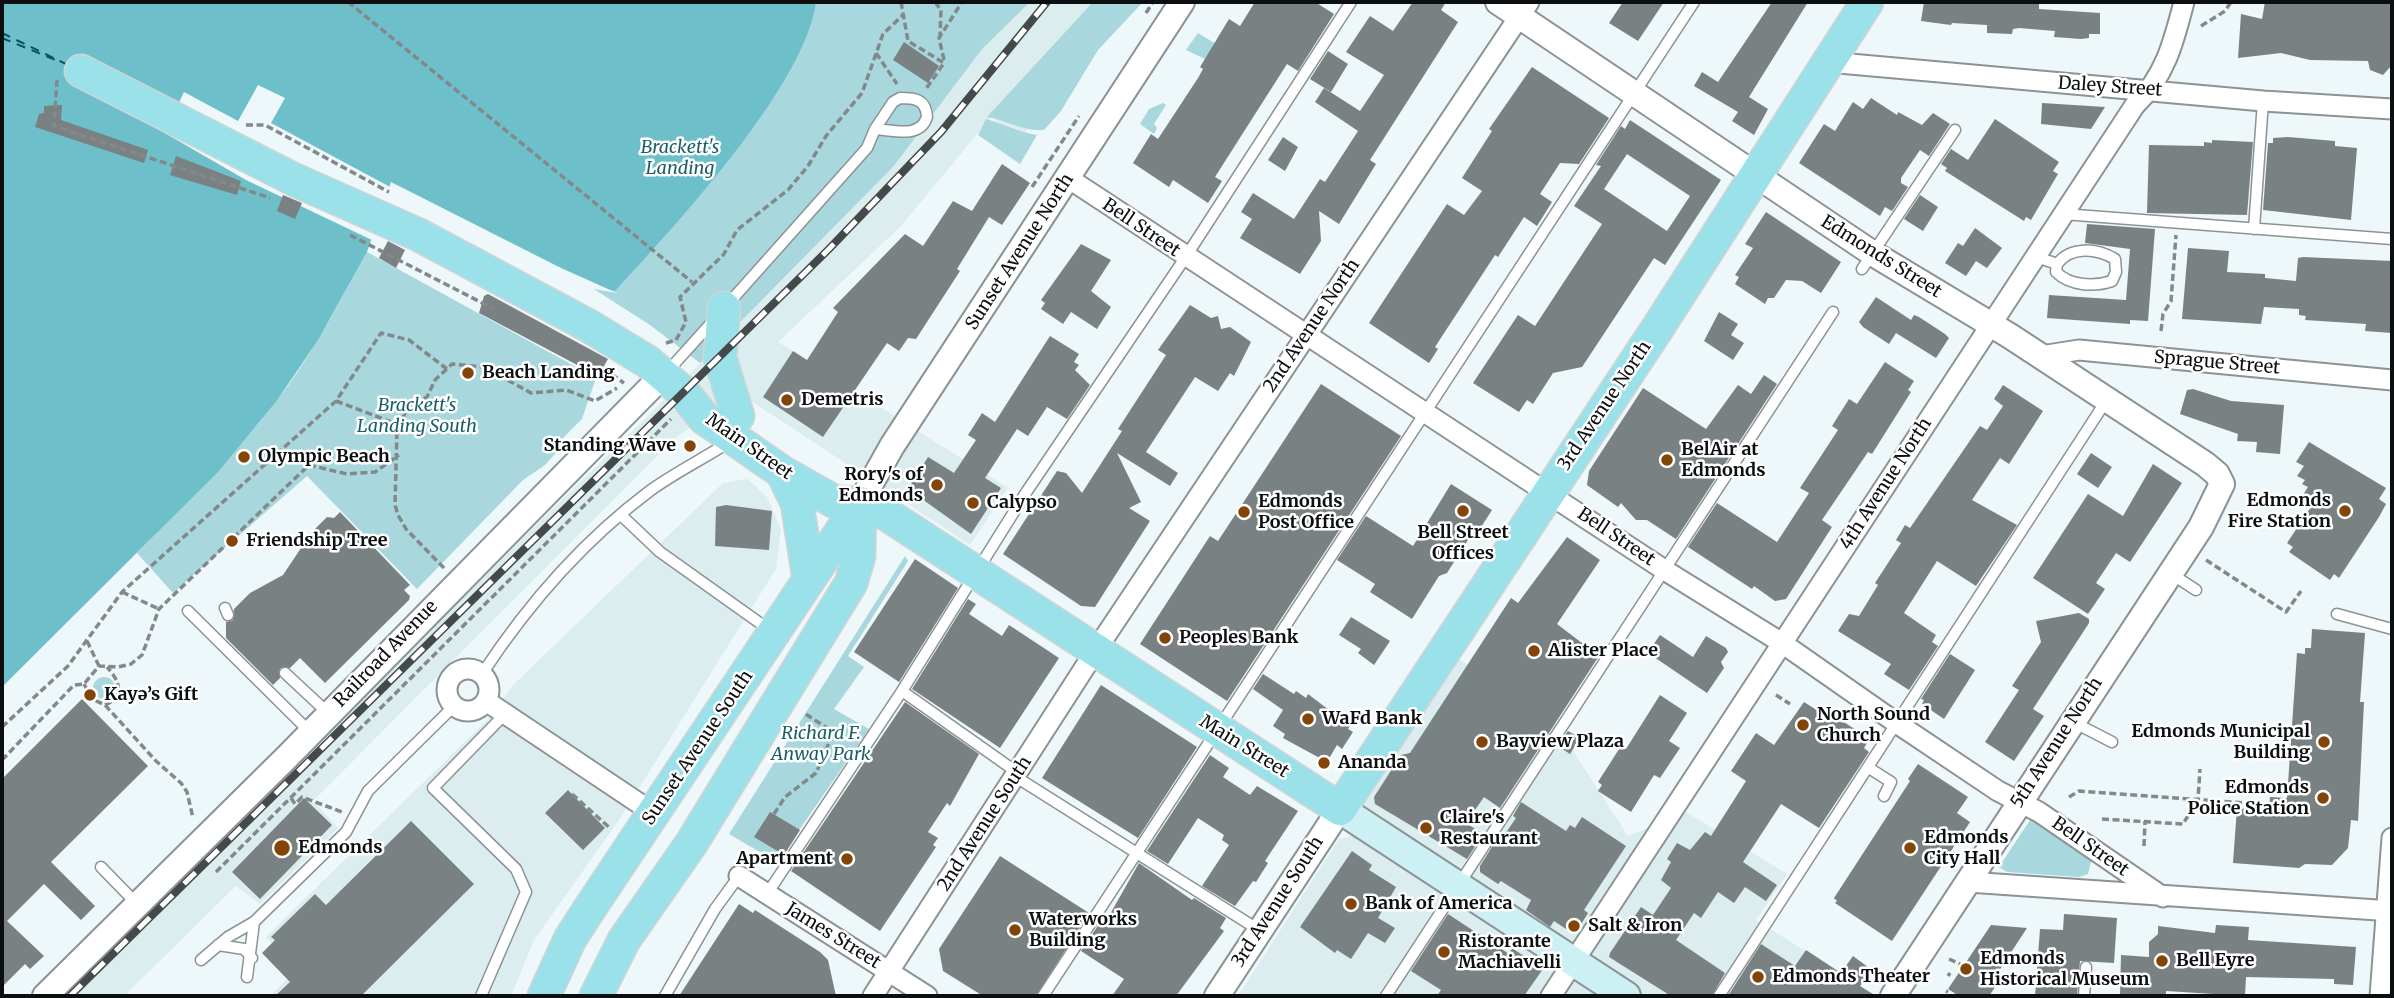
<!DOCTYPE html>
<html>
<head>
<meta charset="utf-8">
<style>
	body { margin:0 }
	#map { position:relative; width:2394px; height:998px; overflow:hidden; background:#eef7f9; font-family:Merriweather,serif }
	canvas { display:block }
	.frame { position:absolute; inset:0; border:4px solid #0c0f0f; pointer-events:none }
</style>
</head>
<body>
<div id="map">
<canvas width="2394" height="998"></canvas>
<div class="frame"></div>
</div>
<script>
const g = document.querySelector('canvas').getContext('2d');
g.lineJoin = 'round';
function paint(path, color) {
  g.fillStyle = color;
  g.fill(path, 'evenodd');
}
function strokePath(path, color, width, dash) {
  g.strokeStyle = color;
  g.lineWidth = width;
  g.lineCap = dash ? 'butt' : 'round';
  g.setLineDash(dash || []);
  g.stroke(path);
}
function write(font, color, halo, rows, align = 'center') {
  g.font = font + ' Merriweather,serif';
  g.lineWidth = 5;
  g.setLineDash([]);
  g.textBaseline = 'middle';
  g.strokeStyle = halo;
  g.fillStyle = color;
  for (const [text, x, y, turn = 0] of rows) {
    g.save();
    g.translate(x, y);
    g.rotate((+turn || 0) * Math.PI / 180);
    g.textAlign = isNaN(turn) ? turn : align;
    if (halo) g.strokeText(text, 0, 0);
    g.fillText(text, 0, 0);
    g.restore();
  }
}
const built = new Path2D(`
	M1018,2H1129L1015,145L992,116L901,226L778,342L1008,488L970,545L739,393L675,438L313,801L338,828L260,904L236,886L124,996H37L254,802L657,407L893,167Z
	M748,479L767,497L781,529L776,569L619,820L534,940L511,996H270L296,970L266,937L490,717L512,686L723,483Z
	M1459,659L1555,723L1628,836L1686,812L1787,874L1756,920L1865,989L1871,996H1642L1362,804Z
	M1359,834L1597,996H1238L1339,839Z`);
const green = new Path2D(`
	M167,2H1030L983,48L893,167L700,363L650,325L561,268L391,182L2,318Z
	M1093,2H1143L1098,50L1061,111L1044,130C1024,132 1007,120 987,117Z
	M1198,33L1216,44L1205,59L1186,50Z
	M1163,103L1166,105L1154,124L1157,128L1154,134L1140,124L1149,109Z
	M986,119C1004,124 1018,132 1037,135L1020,164L978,135Z
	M367,252L596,378L582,419L558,443L561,447L545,465L523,480L417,589L307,476L173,593L137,553C185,504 233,457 275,403C311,357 338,304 367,252Z
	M905,556L908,561L848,656L864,667L834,709L869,729L777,862L729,834Z
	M93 688a11 11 0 1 1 22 0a11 11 0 1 1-22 0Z
	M2032,817L2092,858L2088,874L2079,877L2007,872L1999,867Z`);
const water = new Path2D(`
	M2,2H816C805,86 674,227 615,291L590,285L391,182L367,252L318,340L276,402L218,472L2,687Z`);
const pier = new Path2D(`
	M80,84L175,111L184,92L238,121L258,85L285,98L271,123L392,188L374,241L246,180Z
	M391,182L561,268L617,293L588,288Z`);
const ferry = new Path2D(`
	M2,33L68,65
	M2,38L58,61`);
const building = new Path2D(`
	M1255,2H1315L1334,14L1298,71L1287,64L1215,177L1222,181L1208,203L1173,180L1169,187L1133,163L1151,134L1158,139L1198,78L1203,69L1200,67L1229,19L1240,26Z
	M1413,2H1446L1441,10L1458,22L1370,160L1376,164L1339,224L1319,211L1321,241L1300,274L1240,238L1252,219L1241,212L1253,193L1294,219L1320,179L1325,182L1358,131L1315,102L1324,88L1360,111L1384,75L1346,52L1370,16L1393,31Z
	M1623,2H1664L1638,41L1609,23Z
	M1772,2H1808L1749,97L1768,109L1754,135L1732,121L1738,112L1694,86L1702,72L1718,82Z
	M1924,2H2039V9L2100,13V34H2089V38L2081,39L2054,37L2055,31L2019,28L2013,29L2012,34L1987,33V25L1952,23L1951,25L1921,21Z
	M2265,2H2392V65L2383,75L2370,70L2368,61L2310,60L2281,53L2238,58L2241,14L2262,19Z
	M904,42L939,66L928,83L893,60Z
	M1328,51L1348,64L1331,92L1310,79Z
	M1532,67L1609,118L1579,164L1560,163L1540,194L1552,202L1537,226L1524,217L1498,257L1495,255L1435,347L1438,349L1429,363L1369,323L1447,204L1464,215L1482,191L1462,178L1492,131L1489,129Z
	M1871,98L1897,115L1898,112L1922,125L1933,113L1950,124L1929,156L1920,150L1901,178V183L1908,187L1892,211L1885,207L1880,216L1799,163L1824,124L1835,131L1853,102L1863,109Z
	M2042,103L2105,107L2091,129L2041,124Z
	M62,105L61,120L148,150L144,163L35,127L39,114L44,113V106Z
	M1995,119L2059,162L2053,171L2058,174L2031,220L2026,217L2024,221L1945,171L1947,168L1941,164L1951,149L1968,160Z
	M1630,120L1721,180L1665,265L1654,258L1582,367L1553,373L1533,404L1527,400L1519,412L1473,383L1518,315L1535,326L1602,224L1574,206L1601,166L1596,165L1621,126L1625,129ZM1627,154L1690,196L1667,231L1604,189Z
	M1283,137L1298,147L1285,171L1268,160Z
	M2288,137L2335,141V146L2357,148L2351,220L2263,210L2268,143H2273V138Z
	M2212,140L2253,142L2247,215L2147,213L2149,145L2204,146V142L2212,143Z
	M176,156L241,181L237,195L170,175Z
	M1002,164L1030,183L1002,225L989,217L957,269L960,271L916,339L908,338L899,351L887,343L823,437L763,397L793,351L807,360L838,312L833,308L905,234L923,246L953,201L972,211Z
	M283,195L302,203L295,219L277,211Z
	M1920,195L1938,207L1923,231L1904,219Z
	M1766,212L1841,262L1821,293L1802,281L1786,280L1774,298H1768L1765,304L1735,284L1739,277L1735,275L1753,248L1745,244Z
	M2087,224L2155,229L2148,321L2130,320V324L2047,318L2049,295L2126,300L2130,249L2085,243Z
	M1975,228L2002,248L1987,268L1976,261L1966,276L1945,263L1958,243L1963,246Z
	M388,241L405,250L396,268L379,258Z
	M1081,244L1111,260L1091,291L1111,307L1097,329L1071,312L1063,324L1041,309L1045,303L1041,300Z
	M2188,248L2229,251L2227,272L2265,274V278L2296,281L2298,258L2303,257L2392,261V333L2365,331L2366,324L2305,320L2306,316L2299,315V309L2264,307L2261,324L2182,319Z
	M488,294L608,359L598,376L479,313L484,296Z
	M1876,297L1911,320L1914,315L1919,317L1945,334L1949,338L1936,358L1896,333L1889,344L1863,327L1859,322Z
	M1190,305L1211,318L1218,316L1221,329L1230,327L1251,342L1234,376L1230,373L1218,391L1195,377L1146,452L1178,473L1170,486L1117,453L1141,502L1129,508L1150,521L1095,607L1081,606L1003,554L1057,471L1066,473L1082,493L1122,431L1118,429L1166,355L1158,350Z
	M1719,312L1738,324L1731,335L1744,343L1733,360L1704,341Z
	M1050,336L1079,354L1074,362L1079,365L1075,370L1090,385L1067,419L1047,407L1028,436L1017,429L985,478L1001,488L971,534L908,489L928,457L954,473L976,440L968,435L982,413L995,422Z
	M1885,362L1914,381L1908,390L1911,392L1872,454L1868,452L1822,520L1832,527L1786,599L1775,601L1754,586L1752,589L1688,547L1717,503L1777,542L1809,493L1800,488L1838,430L1832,426L1849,399L1857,404Z
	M1764,375L1777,384L1676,539L1647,520H1636L1621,503L1618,507L1587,485L1589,471L1643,388L1706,429L1738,385L1751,394Z
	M1321,384L1401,436L1227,701L1140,644L1210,536L1218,541Z
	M2003,385L2043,411L2009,464L2000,458L1972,500L2017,525L1976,586L1937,561L1904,613L1936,635L1932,642L1938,646L1909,690L1884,674L1891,664L1838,631L1849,614L1859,616L1878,585L1875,583L1901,543L1896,540L1905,525L1910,528L1980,426L1987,430L2003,406L1994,399Z
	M2193,389L2231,401L2284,405L2280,454L2256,452L2257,442L2237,441L2238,434L2180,414L2187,390Z
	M2309,442L2386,488L2379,499L2386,504L2379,517L2339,578L2334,574L2330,580L2289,552L2293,547L2287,543L2311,507L2300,500L2308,487L2302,484L2305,480L2297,476L2304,466L2296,462Z
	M2091,453L2112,467L2098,488L2077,474Z
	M2153,464L2182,483L2130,562L2116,553L2096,583L2105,589L2088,614L2033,578L2088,494L2123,516Z
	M1451,484L1492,510L1474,538L1471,535L1447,573L1439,576L1412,619L1370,592L1375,584L1337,560L1366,516L1413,546Z
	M726,505L772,511L769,550L715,546L716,507Z
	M340,512L410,585L404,590L410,596L409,600L325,683L300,658L290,668H280V678L273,685L226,638V622L233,620L234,609L250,593L283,575L311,533L327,517L334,518Z
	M1567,537L1600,560L1557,624L1599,656L1500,808L1484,797L1466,823L1483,834L1467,859L1375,804L1374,797L1401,755L1410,753L1511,598L1518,603Z
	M915,559L958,588L899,682L854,652Z
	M968,599L976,604L969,614L1002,636L1009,625L1059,658L1000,748L912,689Z
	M2079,613L2089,619V623L2033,709L2044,716L2014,761L1985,742L2019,690L2012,686L2041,642L2036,621Z
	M1351,617L1390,641L1374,665L1358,653L1361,649L1339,635Z
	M2312,629L2365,633L2360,702H2364L2358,821L2351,820L2348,848L2332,865L2305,864L2299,868L2233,863L2237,808L2269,811L2270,797L2287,798L2297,653L2305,654V648H2311Z
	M1660,635L1693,657L1706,636L1726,648L1728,652L1721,662L1724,668L1707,693L1654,657L1657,652L1651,648Z
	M1950,654L1975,670L1944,719L1922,704L1924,700L1921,699Z
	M1263,674L1294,694L1296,691L1306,698L1308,694L1350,726L1348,729L1353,732L1342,749L1337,745L1327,762L1283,738L1285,734L1273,726L1283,710L1253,689Z
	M1101,685L1197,747L1138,838L1042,778Z
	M1660,695L1687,713L1669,741L1680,748L1660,778L1654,775L1631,812L1598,791L1602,785L1598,782L1621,746L1626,749Z
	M82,699L148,766L51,862L95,906L81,920L44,884L7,921L44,956L30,969L25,964L2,987V779Z
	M905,702L979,754L950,806L947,803L928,832L938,838L933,845L936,847L880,931L791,871Z
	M1804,702L1837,723L1839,719L1861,733L1858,738L1867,743L1864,748L1869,752L1819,828L1781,804L1743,862L1777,885L1766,901L1745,887L1734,903L1718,892L1701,918L1694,913L1676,940L1725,973L1712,996H1671L1609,957L1610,953L1641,907L1653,915L1671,888L1661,880L1671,862L1667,859L1677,843L1690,850L1705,832L1711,836L1746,781L1731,771L1756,733L1774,745Z
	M1568,731L1580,738L1570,754L1558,746Z
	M1210,755L1229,768L1223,777L1250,795L1257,786L1298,811L1265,861L1268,863L1256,882L1253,881L1235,906L1202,886L1229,845L1222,840L1224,835L1198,818L1168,864L1147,851Z
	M1918,764L1968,797L1957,813L1970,822L1892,941L1835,903L1837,901L1834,898L1910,781L1908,779Z
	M568,790L605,828L583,850L545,813Z
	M304,798L332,825L260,899L232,872Z
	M1521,802L1566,831L1570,825L1575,828L1582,817L1626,846L1584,910L1588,913L1580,926L1566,929L1554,921L1550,927L1526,910L1531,900L1501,881L1498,884L1480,872V866L1495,842L1498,844L1516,818L1513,816Z
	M770,812L800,830L784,855L754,837Z
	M411,821L474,884L361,996H275L290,982L262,953L275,940L271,937L315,894L326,905Z
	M1352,851L1372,865L1369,870L1396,887L1378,918L1395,928L1385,943L1368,933L1351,959L1337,950L1335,953L1300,927Z
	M1000,856L1089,913L1036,996H983L943,971L939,949Z
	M1139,863L1192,900L1194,898L1226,918L1220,928L1224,931L1176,996H1112L1124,979L1081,951L1101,921L1105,923Z
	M739,904L753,913L755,910L820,952L828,960L836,996H679Z
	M1448,914L1509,954L1512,948L1543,969L1524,996H1437L1441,990L1411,971Z
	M2064,914L2117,918L2114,963L2080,961L2077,996H2035L2040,929L2063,930Z
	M1991,925L2027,928L1991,983L1996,986L1989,996H1959L1948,989Z
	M2216,925L2249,927L2248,940L2356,947L2353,985L2334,984V979L2246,977L2245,996L2166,991V996H2120L2121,955L2149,957V942L2158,934V926L2215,933Z
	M1761,944L1795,966L1806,950L1841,973L1853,956L1872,970L1860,986L1876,996H1728Z`);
const path = new Path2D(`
	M348,2L692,282
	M901,2L908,41L944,63L926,89
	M935,2L941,10L940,36
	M1146,13L1153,2
	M2201,26L2225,11L2231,2
	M876,53L897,84
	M944,60L939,38L962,2
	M57,80L54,126L270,198
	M246,125H265L389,192
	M1032,187L1079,116
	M350,235L492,308
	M2161,331L2163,314L2171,301L2176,235
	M666,343L676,340L686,322L680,297L724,254L737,230L788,190L808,166L826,136L862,93L883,34L904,14
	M603,368L624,383
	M336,401L399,425
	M2206,560L2286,612L2301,591
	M444,568L406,529L398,515L395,505L397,430L408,407L427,397L435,380L452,364L484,367L531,393L566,390L595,401L617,388
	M122,592L159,609
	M87,641L99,666
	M84,684L92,699L105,705L156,761L181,783L187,792L193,818
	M1776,695L1790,704
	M105,705C125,696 120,681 107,667
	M2,727L68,666L122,592L336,401L381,333L409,340L447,369
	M2,760L74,685L84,684L99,666L118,667L131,664L142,655L159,609L309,465L347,474L375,472L399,455
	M572,794L611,829
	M2069,797L2079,791L2287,806
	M291,798L295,804L302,797L342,812
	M774,814L785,797L816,773L828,745L830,734L827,728L804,713
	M2102,819L2183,824L2198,799L2200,769
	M2144,846L2145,821
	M216,872L671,419
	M1949,959L1964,966
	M1948,976L1950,973
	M1946,991L1948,992`);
const service = new Path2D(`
	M900,98C915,98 926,99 927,117C920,139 893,130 875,129L893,102Z
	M2063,214L2392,239
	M2254,229L2263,101
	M2034,256L2057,264L2056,272C2070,286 2094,287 2112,281L2116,272L2115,259C2096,248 2071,246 2057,264
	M1862,269L1955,130
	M728,304L867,148L875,129
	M667,372L713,321
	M622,516L660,552L771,631
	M2170,573L2196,590
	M225,608L228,615
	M188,611L310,732
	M2337,614L2392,629
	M285,673L328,713
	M482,674C528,604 584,540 651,490C676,472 703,459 729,442
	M2075,723L2112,742
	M1869,768L1891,782L1884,796
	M1018,773L902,691L1027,491L1185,258L1351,2
	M1016,777L1259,930
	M101,867L137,904
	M767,894L902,691
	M218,945L244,949L252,958
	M201,960L228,937L254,922L346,832L368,791L454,706
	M247,977L254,922
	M481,996L526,892L516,869L433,788L505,714
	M665,996L715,909L739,876
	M1043,996L1694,2
	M1386,996L1833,312
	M1719,996L2106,401
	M2084,996L2086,967`);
const minor = new Path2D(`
	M1828,62L2263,101L2392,109
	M1068,178L1666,571L1782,643L1898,724L1998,791L2039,812L2163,897
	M2041,356L2079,350L2392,380
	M447 690a21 21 0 1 1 42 0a21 21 0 1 1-42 0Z
	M486,701L655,814
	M739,876L927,996
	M1968,882L2392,911
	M873,996L1096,650L1529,2
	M1551,996L2135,105C2165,77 2174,41 2184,2
	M2380,996L2392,838`);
const tertiary = new Path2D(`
	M1498,2L1872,253L2010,336L2205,464L2217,474L2222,484L2201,527L1893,996
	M860,503L892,446L1182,2
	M45,996L287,757L663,375
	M1217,996L1340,809`);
const secondary = new Path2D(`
	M1340,809L1626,996`);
const primary = new Path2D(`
	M81,71L295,180L419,235L589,326L648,362L684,393L704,418L782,472L835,502L860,503L883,512L1340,809L1657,329L1867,2
	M724,308L720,358L738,416
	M782,472L797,503L809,580
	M544,996L570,939L590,908L860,503
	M596,996L624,940L691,844L851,583L859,556L860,503`);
const rail = new Path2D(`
	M70,996L828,250L941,132L1047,2`);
const markers = [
	[468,373,7,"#834407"],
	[787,400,7,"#834407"],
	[690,446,7,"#834407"],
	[244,457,7,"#834407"],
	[1667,460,7,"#834407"],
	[937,485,7,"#834407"],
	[973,503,7,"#834407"],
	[1463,511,7,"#834407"],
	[2345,511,7,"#834407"],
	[1244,512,7,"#834407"],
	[232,541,7,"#834407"],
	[1165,638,7,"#834407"],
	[1534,651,7,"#834407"],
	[90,695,7,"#834407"],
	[1308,719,7,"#834407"],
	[1803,725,7,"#834407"],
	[1482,742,7,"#834407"],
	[2324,742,7,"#834407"],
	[1324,763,7,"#834407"],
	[2323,798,7,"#834407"],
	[1426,828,7,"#834407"],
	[282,848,9,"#834407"],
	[1910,848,7,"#834407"],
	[847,859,7,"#834407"],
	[1351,904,7,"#834407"],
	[1574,926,7,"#834407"],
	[1015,930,7,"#834407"],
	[1444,952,7,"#834407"],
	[2162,961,7,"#834407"],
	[1966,969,7,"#834407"],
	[1758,977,7,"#834407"]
];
const streetNames = [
	["Daley Street",2110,87,4],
	["Bell Street",1141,228,34],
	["Sunset Avenue North",1020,252,-57],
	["Edmonds Street",1881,257,32],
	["2nd Avenue North",1312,326,-56],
	["Sprague Street",2217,363,5],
	["3rd Avenue North",1605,406,-56],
	["Main Street",749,447,35],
	["4th Avenue North",1886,484,-57],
	["Bell Street",1616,537,34],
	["Railroad Avenue",386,654,-46],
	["5th Avenue North",2057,743,-57],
	["Main Street",1244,747,32],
	["Sunset Avenue South",698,748,-56],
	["2nd Avenue South",985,824,-57],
	["Bell Street",2090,847,35],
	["3rd Avenue South",1278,902,-57],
	["James Street",833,936,32]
];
const parkNames = [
	["Brackett's",680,148],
	["Landing",680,169],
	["Brackett's",417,406],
	["Landing South",417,427],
	["Richard F.",821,734],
	["Anway Park",821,755]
];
const poiNames = [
	["Beach Landing",482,373],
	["Demetris",801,400],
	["Standing Wave",676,446,"right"],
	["BelAir at",1681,450],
	["Edmonds",1681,471],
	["Olympic Beach",258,457],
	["Rory's of",923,475,"right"],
	["Edmonds",923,496,"right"],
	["Edmonds",2331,501,"right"],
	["Fire Station",2331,522,"right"],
	["Edmonds",1258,502],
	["Post Office",1258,523],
	["Calypso",987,503],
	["Bell Street",1463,533,"center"],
	["Offices",1463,554,"center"],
	["Friendship Tree",246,541],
	["Peoples Bank",1179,638],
	["Alister Place",1548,651],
	["Kayə’s Gift",104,695],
	["North Sound",1817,715],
	["Church",1817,736],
	["WaFd Bank",1322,719],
	["Edmonds Municipal",2310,732,"right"],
	["Building",2310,753,"right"],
	["Bayview Plaza",1496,742],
	["Ananda",1338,763],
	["Edmonds",2309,788,"right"],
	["Police Station",2309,809,"right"],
	["Claire's",1440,818],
	["Restaurant",1440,839],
	["Edmonds",1924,838],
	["City Hall",1924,859],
	["Edmonds",298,848],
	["Apartment",833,859,"right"],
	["Bank of America",1365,904],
	["Waterworks",1029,920],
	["Building",1029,941],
	["Salt & Iron",1588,926],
	["Ristorante",1458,942],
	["Machiavelli",1458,963],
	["Edmonds",1980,959],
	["Historical Museum",1980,980],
	["Bell Eyre",2176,961],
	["Edmonds Theater",1772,977]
];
paint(built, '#dbedef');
paint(green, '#a8d7dd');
paint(water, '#6dbfca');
paint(pier, '#eef7f9');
strokePath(ferry, '#06535b', 2, [9, 7]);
paint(building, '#798182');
strokePath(service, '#8b9394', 13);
strokePath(minor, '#8b9394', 23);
strokePath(tertiary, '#8b9394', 28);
strokePath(secondary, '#8b9394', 32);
strokePath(primary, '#d3d4d4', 35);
strokePath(path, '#83898a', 3.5, [7, 3.5]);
strokePath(service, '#fff', 10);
strokePath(minor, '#fff', 19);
strokePath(tertiary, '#fff', 24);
strokePath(secondary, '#cdf0f4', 28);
strokePath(primary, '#9ae1e9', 32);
strokePath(rail, '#444949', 8);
strokePath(rail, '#fff', 5, [16]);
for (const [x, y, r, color] of markers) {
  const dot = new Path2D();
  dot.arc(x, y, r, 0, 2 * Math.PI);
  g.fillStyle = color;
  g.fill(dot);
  strokePath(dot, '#fff', 2.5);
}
write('18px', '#0c0f0f', '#fff', streetNames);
write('italic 18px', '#1a5f67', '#fff', parkNames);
write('bold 18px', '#0c0f0f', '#fff', poiNames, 'left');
</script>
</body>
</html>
